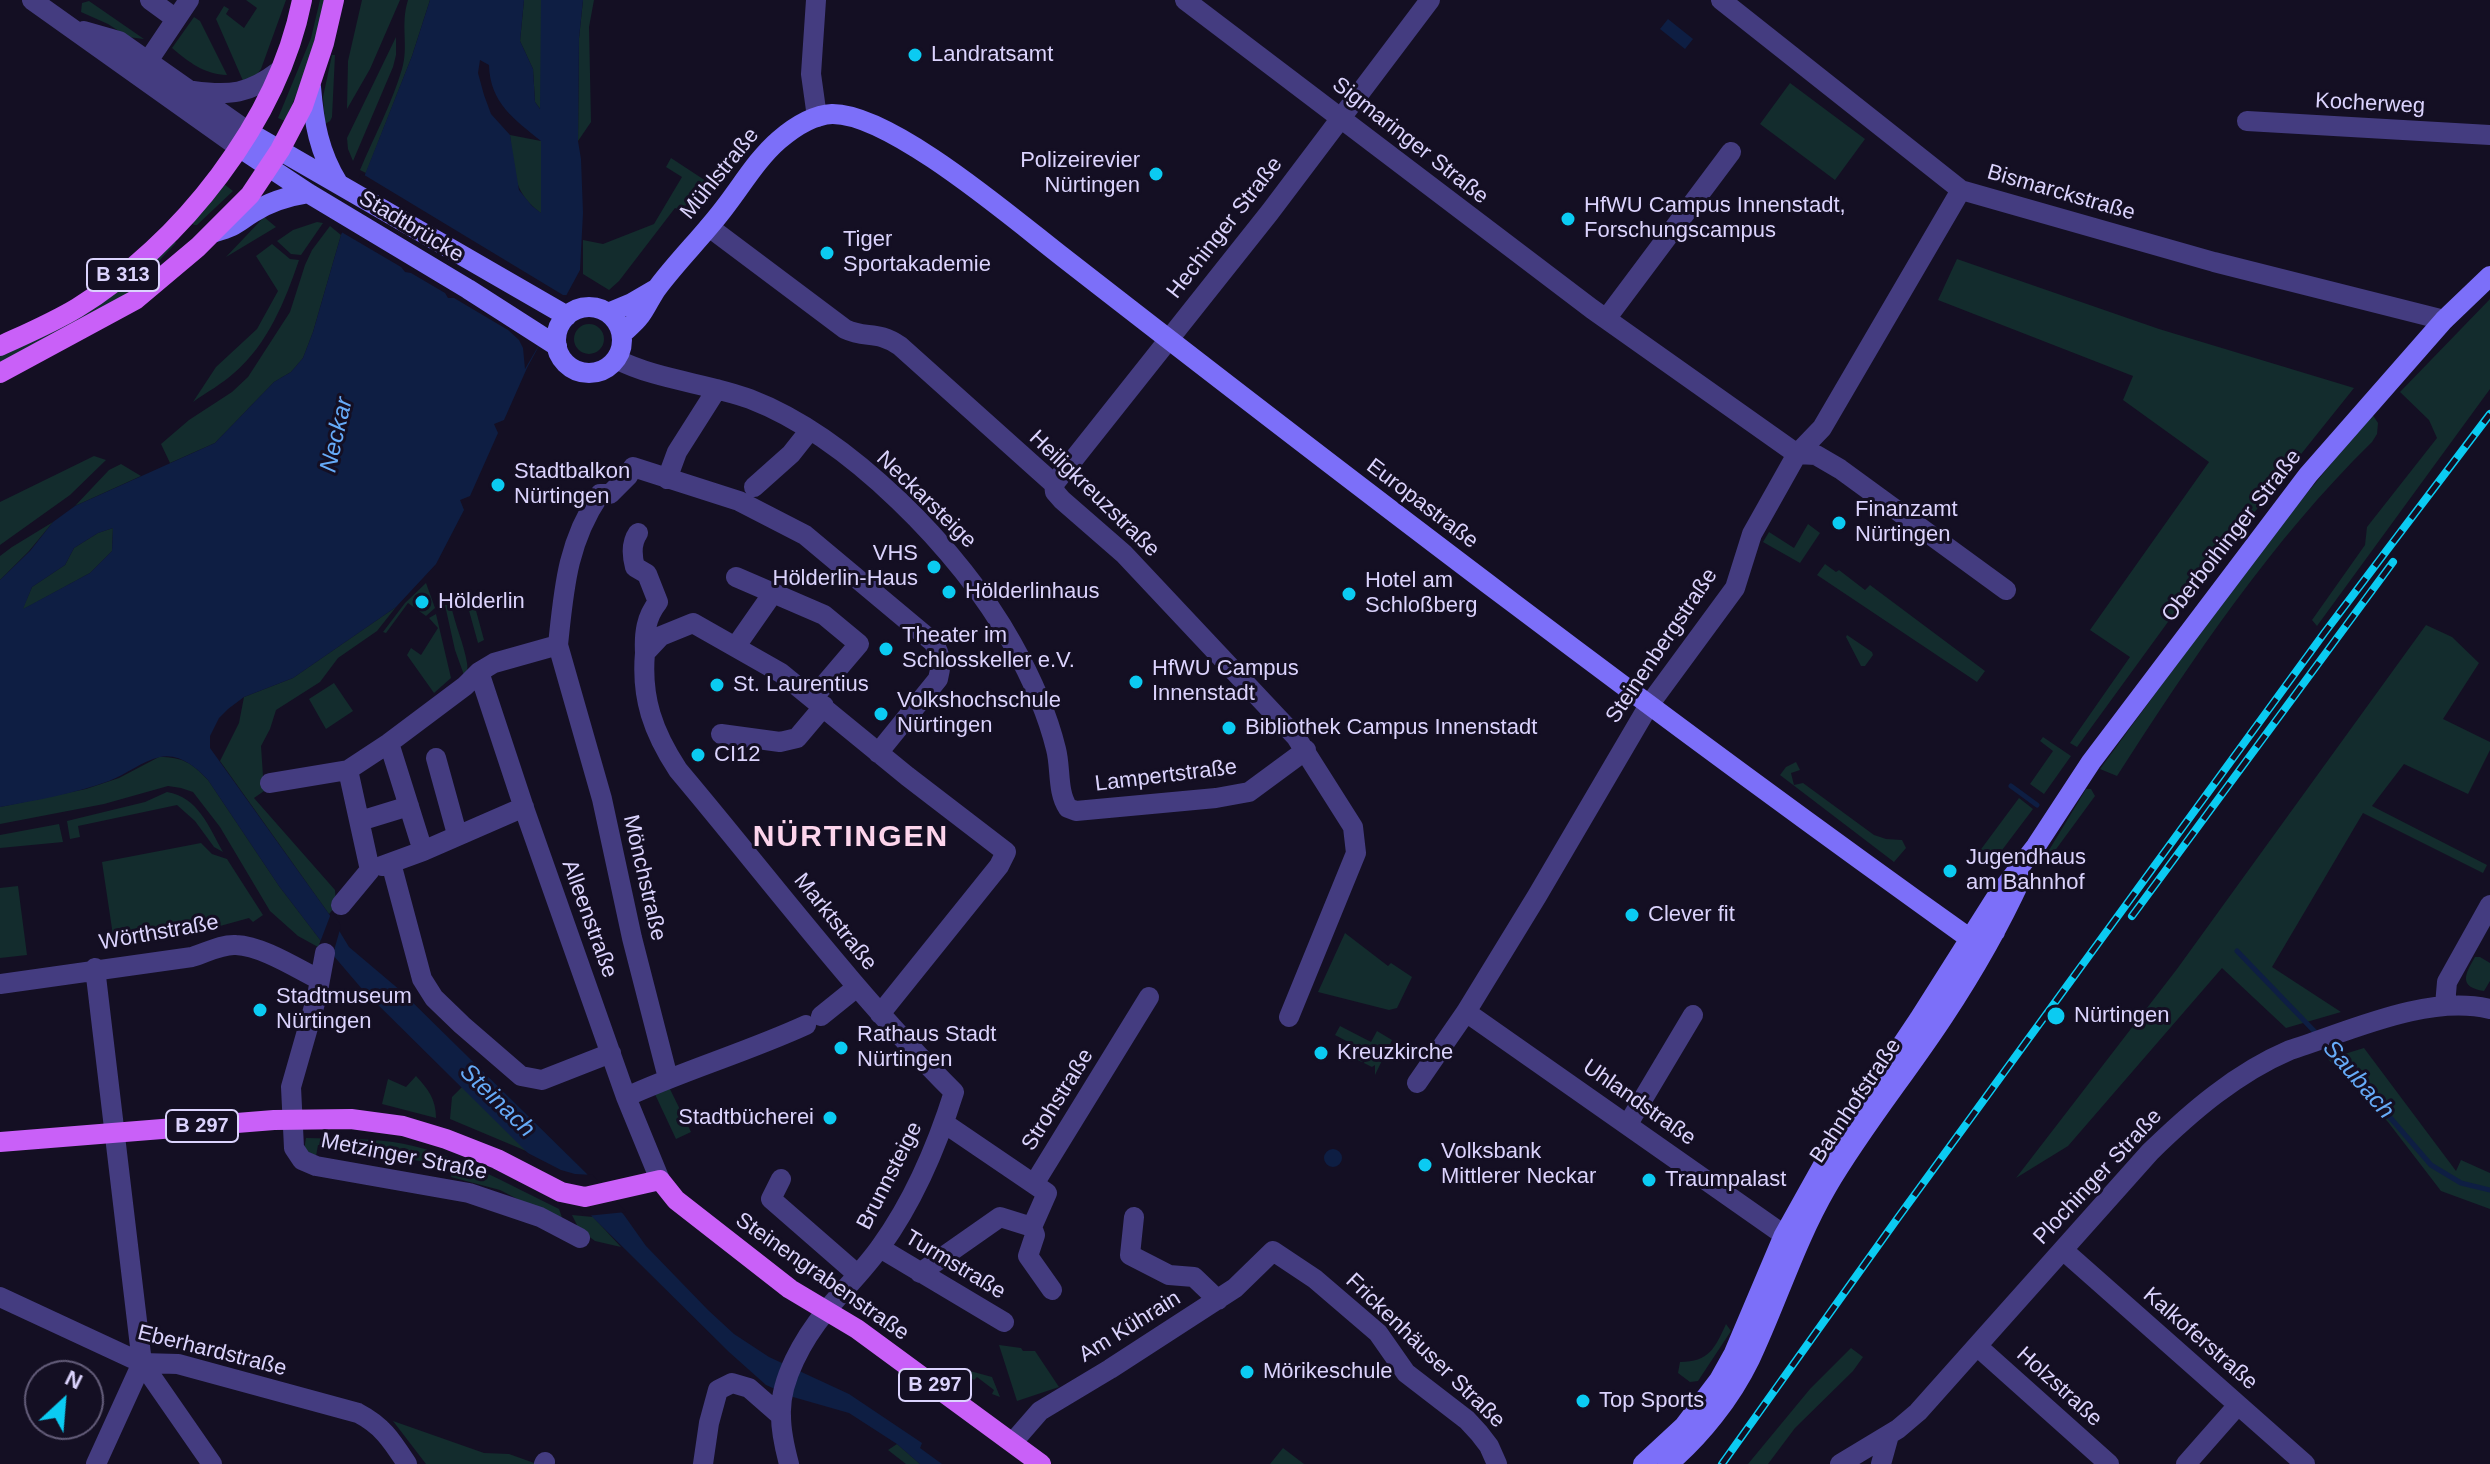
<!DOCTYPE html>
<html>
<head>
<meta charset="utf-8">
<style>
	body { margin:0 }
	#map { position:relative; width:2490px; height:1464px; overflow:hidden; background:#140f23; font-family:Helvetica,sans-serif }
	canvas { display:block }
	.north { position:absolute; left:24px; top:1360px; width:80px; height:80px; box-sizing:border-box; background:#140f23; border:2px solid #645d7a; border-radius:50%; rotate:26deg; font-size:22px; font-weight:700; line-height:32px; text-align:center; color:#dbd3fd }
	.north::after { content:''; display:block; margin:auto; width:28px; height:36px; background:#0bcbf2; clip-path:polygon(50% 0,100% 100%,50% 72%,0 100%) }
</style>
</head>
<body>
<div id="map">
<canvas width="2490" height="1464"></canvas>
<div class="north">N</div>
</div>
<script>
const g = document.querySelector('canvas').getContext('2d');
g.lineJoin = 'round';
function paint(path, color) {
  g.fillStyle = color;
  g.fill(path, 'evenodd');
}
function strokePath(path, color, width, dash) {
  g.strokeStyle = color;
  g.lineWidth = width;
  g.lineCap = dash ? 'butt' : 'round';
  g.setLineDash(dash || []);
  g.stroke(path);
}
function write(font, color, halo, rows, align = 'center') {
  g.font = font + ' Helvetica,sans-serif';
  g.lineWidth = 6;
  g.setLineDash([]);
  g.textBaseline = 'middle';
  g.strokeStyle = halo;
  g.fillStyle = color;
  for (const [text, x, y, turn = 0] of rows) {
    g.save();
    g.translate(x, y);
    g.rotate((+turn || 0) * Math.PI / 180);
    g.textAlign = isNaN(turn) ? turn : align;
    if (halo) g.strokeText(text, 0, 0);
    g.fillText(text, 0, 0);
    g.restore();
  }
}
const green = new Path2D(`
	M246,0H286L261,69L255,77L244,83L216,19L224,6L229,9L226,14L244,28L257,8Z
	M320,0H325C315,42 303,82 285,121L278,118L311,38Z
	M362,0H400L370,69L347,109L348,61Z
	M408,0H430L412,56L366,173L360,170C374,137 392,103 402,69C409,46 400,25 408,0Z
	M524,0H541V110L535,102L533,69L520,41Z
	M583,0H594L589,27L591,122L578,141L579,38Z
	M89,1L144,39L128,37L108,24L81,12L82,3Z
	M194,17L200,21L227,75C204,74 190,63 172,48Z
	M396,37V55L393,67L353,161L348,149L347,138Z
	M332,55H335L332,117L330,121L325,124L323,97Z
	M1790,83L1865,139L1835,180L1760,124Z
	M510,135L541,141L542,214C512,192 513,169 510,135Z
	M671,158L706,181L681,211L675,208L619,281L609,290L583,274V240L603,244L654,224L682,177L666,167Z
	M224,184L233,191L197,225H194L191,222Z
	M264,217L276,227L226,257Z
	M317,222L323,223L301,255L291,254L277,241L293,230Z
	M330,226L341,235L313,332L303,358L291,372L274,382L215,443L170,463L161,444L189,420L232,392L248,377L290,312L305,265L312,250Z
	M173,240L176,243L133,288L118,300L0,363V355Z
	M272,244L290,259L299,260C285,301 268,344 234,373C222,384 207,392 193,402L216,367L257,329L278,291L256,256Z
	M1957,259L2159,329L2354,388L2181,604L2077,747L2070,743L2130,657L2090,630L2209,462L2123,400L2133,376L1938,300Z
	M2490,299V389L2317,626L2312,620L2365,545L2367,527L2437,438L2429,420L2400,392Z
	M574 339a15 15 0 1 1 30 0a15 15 0 1 1-30 0Z
	M2372,414L2378,423L2377,434L2372,442C2272,540 2193,658 2117,776L2100,769L2262,548Z
	M94,456L106,460L70,495L0,545V502Z
	M121,464L141,476L75,506L109,470Z
	M53,522L29,551L0,580V556L12,547Z
	M1808,524L1820,533L1800,563L1763,542L1769,532L1794,548Z
	M113,528L112,551L90,573L22,610L32,587L65,565L74,548L98,533Z
	M1825,564L1836,572L1839,570L1865,590L1870,585L1985,671L1977,682L1817,575Z
	M426,583L435,608L426,616L408,603L386,633L383,632L405,603Z
	M445,605H451C455,625 464,644 467,663C468,670 467,670 464,675L455,650Z
	M396,607L377,631L338,658L320,682L276,710L270,729L261,746L264,791L254,798L335,890L336,906L329,914L220,761L239,723L244,697L293,678Z
	M468,607H475L484,640L478,643Z
	M436,614L451,678L434,693L407,655L411,648L421,655L438,628L429,618Z
	M2426,625L2452,637L2479,663L2443,719L2490,742V750L2468,794L2404,764L2372,806L2487,865L2483,873L2363,813L2272,967L2341,1012L2286,1028L2222,968L2068,1146L2016,1178L2177,969Z
	M1847,635L1872,652L1873,655L1865,666H1861L1846,637Z
	M334,683L353,711L326,729L309,699Z
	M2043,737L2071,756L2044,794L2030,784L2053,751L2040,741Z
	M159,757C183,757 192,763 208,780L279,886L321,941L318,947L298,936L270,911L220,827L193,792L181,788L168,786L104,804L0,824V807L86,789L119,778Z
	M1796,762L1800,770L1791,773L1794,785L1803,783L1874,835L1886,839L1902,840L1906,848L1894,862L1780,775L1786,767Z
	M2086,789H2091L2095,796L2043,867L2040,865Z
	M167,792C198,797 209,827 223,852L214,847L195,821L177,805L78,826L80,837L70,839L67,821L145,802Z
	M2019,798L2033,809L1990,866L1976,856Z
	M59,824L63,842L0,848V835Z
	M201,843L212,854L227,859L263,915L253,922L249,918L202,931L114,942L102,862Z
	M18,886L27,955L0,958V888Z
	M1345,933L1388,966L1391,963L1412,977L1397,1008L1389,1010L1318,992Z
	M2475,957H2480L2490,963V981L2484,991C2458,987 2465,974 2475,957Z
	M1340,1026L1371,1042L1377,1031L1392,1040L1375,1075V1065L1372,1067L1364,1063L1365,1060L1362,1062L1353,1058L1358,1047L1335,1035Z
	M2364,1048L2456,1171L2461,1160L2490,1173V1209L2441,1191L2388,1122L2328,1059Z
	M416,1076C428,1089 436,1099 436,1118L382,1104L388,1079L406,1087Z
	M667,1083L691,1132L676,1139L653,1090Z
	M463,1086L531,1153L450,1119L452,1097Z
	M306,1138C335,1139 364,1138 393,1142C446,1149 510,1185 559,1209L564,1223L500,1190L451,1177L452,1166L318,1145L316,1156L304,1150Z
	M572,1215L593,1217L621,1247L595,1241L579,1229Z
	M1726,1324L1731,1331L1698,1381L1690,1382L1678,1373L1680,1362C1709,1362 1715,1348 1726,1324Z
	M999,1345L1021,1348L1023,1351H1035L1059,1387L1017,1401Z
	M1851,1348L1863,1357L1853,1371L1795,1428L1768,1464H1748L1810,1389Z
	M959,1368L992,1377L1000,1397L992,1394L994,1390L977,1377L974,1380Z
	M393,1421L484,1453L509,1454L537,1464H426Z
	M897,1444L920,1464H906L888,1450Z
	M1283,1448L1304,1464H1270Z`);
const water = new Path2D(`
	M430,0H524L520,41L533,69L535,102L540,109L541,0H583L579,38L578,141L581,159L583,213L580,270L527,368L504,420L494,424L498,433L470,496L460,500L464,510L436,564L396,607L293,678L244,697L228,709L219,718L210,736V748L329,914L349,947L401,991L586,1173L624,1215L646,1246L708,1310L734,1334L769,1357L849,1394L922,1443L920,1448L942,1464H920L897,1444L849,1413L793,1397L766,1385L729,1352L362,989L321,941L279,886L208,780C196,767 179,753 160,757C144,760 125,775 109,781C74,794 37,800 0,807V580L30,551L53,522L75,506L215,443L274,382L291,372L303,358L313,332L341,235L412,56ZM480,60L489,65C490,103 514,119 541,141V213L532,206L519,190L510,135L491,114L484,95L478,73ZM113,528L112,551L90,573L23,609L32,587L65,565L74,548L98,533Z
	M1668,19L1693,39L1685,49L1660,29Z
	M1324 1158a9 9 0 1 1 18 0a9 9 0 1 1-18 0Z`);
const pier = new Path2D(`
	M361,173L563,295H568L525,369L523,348L519,340L508,330L454,298H448L445,293L411,273L405,272L401,267L338,230Z
	M332,911L341,926L333,954L319,945Z
	M522,1150L561,1170L575,1174L593,1175L626,1212L586,1216Z`);
const stream = new Path2D(`
	M2011,786L2037,805
	M2237,951L2318,1035
	M2325,1042L2431,1165L2461,1183L2490,1190`);
const street = new Path2D(`
	M32,0L240,148
	M150,0L176,19
	M816,0L811,74L817,117
	M1185,0L1592,309L1797,454L1816,455L1840,469L2006,590
	M1721,0L1961,190L2214,262L2444,320
	M84,31L119,41L250,133
	M142,70L189,0
	M193,91C230,96 249,94 279,71
	M2247,121L2490,135
	M709,227L845,329C866,339 877,330 900,346L1054,484L1055,492L1062,500L1124,554L1296,737L1353,827L1356,853L1289,1017
	M1606,319L1731,152
	M616,359C657,380 707,383 750,399C849,437 961,551 1012,643C1031,677 1047,712 1056,749C1061,768 1057,792 1068,808L1076,811L1216,798L1249,792L1306,750
	M667,479L677,452L717,389
	M1054,484L1270,212L1430,0
	M754,487L791,454L810,430
	M638,533C631,543 632,556 635,567L647,574L658,602C646,617 644,633 645,653
	M736,577L824,615L859,644L813,698
	M558,645L602,799L632,938L668,1078
	M736,646L773,593
	M479,672L525,811L626,1097L660,1180
	M721,734L780,742L797,738L824,706
	M436,758L457,834
	M270,783L348,770
	M360,821L409,806
	M423,851L524,807
	M391,863L422,979L434,998L462,1025L521,1076L542,1080L611,1053
	M382,866L423,851L389,743
	M341,905L370,870L348,770L389,743L465,686L479,672L494,663L558,645C564,588 567,543 600,494H610L628,476L633,467L739,501L805,535L933,642C941,655 942,664 938,679L878,753
	M325,953L317,996L291,1087L294,1148L302,1160L316,1166L469,1193L540,1217L580,1238
	M95,968L142,1363L212,1464
	M0,984L192,957C206,953 221,944 236,945C262,946 296,968 320,980
	M2445,1005L2447,982L2490,905
	M1466,1012L1784,1235
	M821,1016L857,987
	M1417,1083L1466,1012L1537,896L1649,705L1735,588L1752,534L1797,454L1822,428L1961,190
	M626,1097C685,1070 747,1052 806,1025
	M1628,1124L1693,1015
	M781,1179L771,1199L857,1274
	M1034,1184L1149,997
	M1134,1217L1130,1255L1169,1275L1194,1277L1218,1300
	M1032,1227L1035,1235L1028,1256L1052,1290
	M880,1248L1004,1322
	M2063,1250L2305,1464
	M920,1273L1000,1217L1032,1227L1047,1193L944,1123
	M0,1297L142,1363L178,1364L358,1413C383,1426 392,1441 407,1464
	M1977,1346L2109,1464
	M1013,1442L1040,1411L1110,1369L1235,1288L1273,1251L1315,1279L1378,1333L1406,1373L1467,1420L1479,1433L1489,1446L1497,1464
	M96,1464L142,1363
	M544,1464L545,1462
	M703,1464L709,1423L718,1390L732,1383L749,1388L781,1416
	M789,1464C785,1449 781,1432 781,1416C779,1380 804,1338 826,1311C844,1289 865,1269 881,1246C914,1200 937,1146 954,1092C854,992 769,878 678,770C653,732 641,698 645,653L661,636L693,623L781,673L907,776L1006,852L999,866L880,1014
	M1840,1464L1898,1429L1918,1412L2150,1152C2191,1112 2236,1073 2290,1050C2350,1031 2427,994 2490,1009
	M1881,1464L1889,1435
	M2186,1464L2238,1405`);
const secondary = new Path2D(`
	M311,87C314,123 319,152 338,183
	M250,133L567,316
	M240,148L308,193L468,289L557,346
	M215,232C237,226 236,223 254,212C271,201 289,196 308,193
	M556 340a33 33 0 1 1 66 0a33 33 0 1 1-66 0Z
	M608,313L632,303L656,289
	M622,334C628,328 635,323 640,316C647,307 651,296 658,287C679,259 704,235 725,207C742,185 758,158 779,140C793,128 813,115 832,114C891,113 1016,221 1064,258C1362,490 1662,719 1969,938L1995,932
	M1643,1464L1684,1426L1719,1380L1734,1353L1784,1235L1832,1149L1919,1019L1995,899L2036,846L2091,762L2308,475L2444,320L2490,276
	M1668,1464C1701,1436 1731,1398 1750,1359C1777,1302 1795,1242 1827,1187C1862,1127 1906,1074 1944,1016C1973,972 1999,927 2021,879`);
const primary = new Path2D(`
	M0,346C26,334 52,323 77,308C181,244 278,121 302,0
	M0,373L135,300L198,247L250,195L280,150L303,106L324,43L334,0
	M0,1142L274,1120L351,1119L403,1126L446,1139L497,1159L561,1192L585,1197L660,1180L676,1200L790,1289L857,1329L1041,1464`);
const rail = new Path2D(`
	M2132,916L2393,562
	M1722,1464L1897,1219L2325,632L2490,414`);
const markers = [
	[915,55,8,"#0bcbf2"],
	[1156,174,8,"#0bcbf2"],
	[1568,219,8,"#0bcbf2"],
	[827,253,8,"#0bcbf2"],
	[498,485,8,"#0bcbf2"],
	[1839,523,8,"#0bcbf2"],
	[934,567,8,"#0bcbf2"],
	[949,592,8,"#0bcbf2"],
	[1349,594,8,"#0bcbf2"],
	[422,602,8,"#0bcbf2"],
	[886,649,8,"#0bcbf2"],
	[1136,682,8,"#0bcbf2"],
	[717,685,8,"#0bcbf2"],
	[881,714,8,"#0bcbf2"],
	[1229,728,8,"#0bcbf2"],
	[698,755,8,"#0bcbf2"],
	[1950,871,8,"#0bcbf2"],
	[1632,915,8,"#0bcbf2"],
	[260,1010,8,"#0bcbf2"],
	[2056,1016,10,"#0bcbf2"],
	[841,1048,8,"#0bcbf2"],
	[1321,1053,8,"#0bcbf2"],
	[830,1118,8,"#0bcbf2"],
	[1425,1165,8,"#0bcbf2"],
	[1649,1180,8,"#0bcbf2"],
	[1247,1372,8,"#0bcbf2"],
	[1583,1401,8,"#0bcbf2"]
];
const shields = [
	[123,275,72],
	[202,1126,72],
	[935,1385,72]
];
const shieldNames = [
	["B 313",123,275],
	["B 297",202,1126],
	["B 297",935,1385]
];
const poiNames = [
	["Landratsamt",931,55],
	["Polizeirevier",1140,161,"right"],
	["Nürtingen",1140,186,"right"],
	["HfWU Campus Innenstadt,",1584,206],
	["Forschungscampus",1584,231],
	["Tiger",843,240],
	["Sportakademie",843,265],
	["Stadtbalkon",514,472],
	["Nürtingen",514,497],
	["Finanzamt",1855,510],
	["Nürtingen",1855,535],
	["VHS",918,554,"right"],
	["Hölderlin-Haus",918,579,"right"],
	["Hotel am",1365,581],
	["Schloßberg",1365,606],
	["Hölderlinhaus",965,592],
	["Hölderlin",438,602],
	["Theater im",902,636],
	["Schlosskeller e.V.",902,661],
	["HfWU Campus",1152,669],
	["Innenstadt",1152,694],
	["St. Laurentius",733,685],
	["Volkshochschule",897,701],
	["Nürtingen",897,726],
	["Bibliothek Campus Innenstadt",1245,728],
	["CI12",714,755],
	["Jugendhaus",1966,858],
	["am Bahnhof",1966,883],
	["Clever fit",1648,915],
	["Stadtmuseum",276,997],
	["Nürtingen",276,1022],
	["Nürtingen",2074,1016],
	["Rathaus Stadt",857,1035],
	["Nürtingen",857,1060],
	["Kreuzkirche",1337,1053],
	["Stadtbücherei",814,1118,"right"],
	["Volksbank",1441,1152],
	["Mittlerer Neckar",1441,1177],
	["Traumpalast",1665,1180],
	["Mörikeschule",1263,1372],
	["Top Sports",1599,1401]
];
const streetNames = [
	["Kocherweg",2370,104,3],
	["Sigmaringer Straße",1410,141,38],
	["Mühlstraße",720,174,-51],
	["Bismarckstraße",2061,193,16],
	["Stadtbrücke",411,227,31],
	["Hechinger Straße",1225,228,-52],
	["Heiligkreuzstraße",1094,494,44],
	["Neckarsteige",926,500,44],
	["Europastraße",1422,504,37],
	["Oberboihinger Straße",2232,536,-52],
	["Steinenbergstraße",1662,646,-56],
	["Lampertstraße",1166,776,-7],
	["Mönchstraße",644,878,77],
	["Alleenstraße",589,919,70],
	["Marktstraße",835,922,51],
	["Wörthstraße",159,933,-10],
	["Strohstraße",1058,1100,-58],
	["Bahnhofstraße",1856,1101,-56],
	["Uhlandstraße",1639,1103,35],
	["Metzinger Straße",404,1157,11],
	["Brunnsteige",890,1176,-63],
	["Plochinger Straße",2098,1177,-47],
	["Turmstraße",955,1265,31],
	["Steinengrabenstraße",822,1277,35],
	["Am Kührain",1130,1327,-32],
	["Kalkoferstraße",2200,1339,41],
	["Eberhardstraße",212,1351,14],
	["Frickenhäuser Straße",1425,1351,44],
	["Holzstraße",2059,1387,42]
];
const waterNames = [
	["Neckar",337,435,-77],
	["Saubach",2358,1080,49],
	["Steinach",497,1101,44]
];
const districtNames = [
	["NÜRTINGEN",851,838]
];
paint(green, '#132c2d');
paint(water, '#0e1e43');
paint(pier, '#140f23');
strokePath(stream, '#0e1e43', 5);
strokePath(street, '#443c80', 20);
strokePath(secondary, '#7c6ff9', 20);
strokePath(primary, '#c960f8', 20);
strokePath(rail, '#0bcbf2', 8);
strokePath(rail, '#140f23', 5, [15]);
for (const [x, y, r, color] of markers) {
  const dot = new Path2D();
  dot.arc(x, y, r, 0, 2 * Math.PI);
  g.fillStyle = color;
  g.fill(dot);
  strokePath(dot, '#140f23', 3);
}
for (const [x, y, w] of shields) {
  const box = new Path2D();
  box.roundRect(x - w / 2, y - 16, w, 32, 6);
  g.fillStyle = '#140f23';
  g.fill(box);
  strokePath(box, '#dbd3fd', 2);
}
write('bold 20px', '#dbd3fd', null, shieldNames);
write('22px', '#dbd3fd', '#140f23', poiNames, 'left');
write('22px', '#dbd3fd', '#140f23', streetNames);
write('italic 24px', '#66abf8', '#140f23', waterNames);
g.letterSpacing = '2px';
write('bold 30px', '#fdd5ec', '#140f23', districtNames);
g.letterSpacing = '0px';
</script>
</body>
</html>
